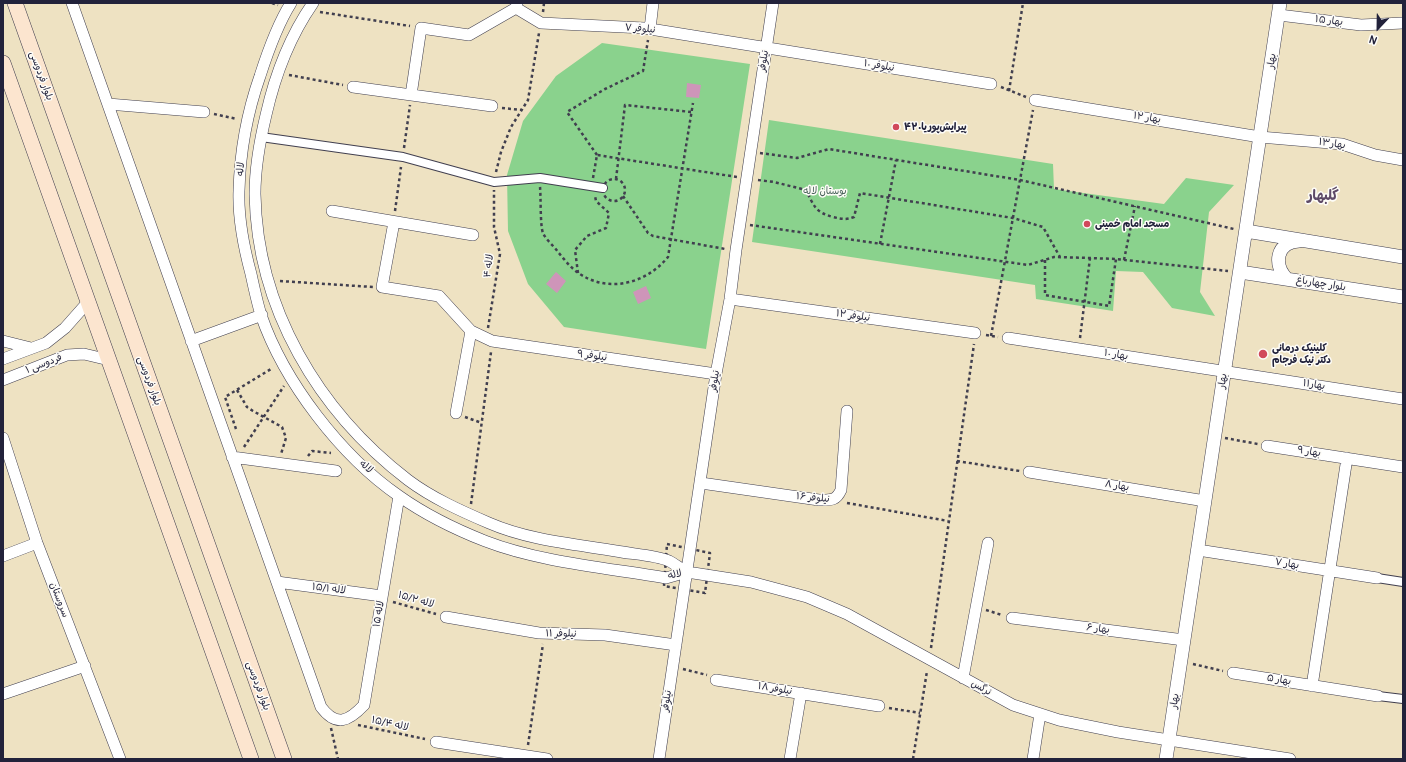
<!DOCTYPE html>
<html>
<head>
<meta charset="utf-8">
<style>
	body { margin:0 }
	#map { position:relative; width:1406px; height:762px; overflow:hidden; background:#eee2c2; font-family:Pangolin,sans-serif }
	canvas { display:block }
	.frame { position:absolute; inset:0; border:4px solid #22223b; pointer-events:none }
	.north { position:absolute; left:1358px; top:8px; width:40px; height:40px; -webkit-text-stroke:3px #fdfcf7; paint-order:stroke; rotate:202deg; font-size:11px; font-weight:700; line-height:16px; text-align:center; color:#22223b }
	.north::after { content:''; display:block; margin:auto; width:14px; height:18px; background:#22223b; clip-path:polygon(50% 0,100% 100%,50% 72%,0 100%) }
</style>
</head>
<body>
<div id="map">
<canvas width="1406" height="762"></canvas>
<div class="frame"></div>
<div class="north">N</div>
</div>
<script>
const g = document.querySelector('canvas').getContext('2d');
g.lineJoin = 'round';
function paint(path, color) {
  g.fillStyle = color;
  g.fill(path, 'evenodd');
}
function strokePath(path, color, width, dash) {
  g.strokeStyle = color;
  g.lineWidth = width;
  g.lineCap = dash ? 'butt' : 'round';
  g.setLineDash(dash || []);
  g.stroke(path);
}
function write(font, color, halo, rows, align = 'center') {
  g.font = font + ' Pangolin,"Playpen Sans Arabic",sans-serif';
  g.lineWidth = 3;
  g.setLineDash([]);
  g.textBaseline = 'middle';
  g.strokeStyle = halo;
  g.fillStyle = color;
  for (const [text, x, y, turn = 0] of rows) {
    g.save();
    g.translate(x, y);
    g.rotate((+turn || 0) * Math.PI / 180);
    g.textAlign = isNaN(turn) ? turn : align;
    if (halo) g.strokeText(text, 0, 0);
    g.fillText(text, 0, 0);
    g.restore();
  }
}
const green = new Path2D(`
	M602,43L750,64L706,349L564,327L528,284L508,231L507,175L523,121L556,76Z
	M769,120L1053,164L1054,189L1164,204L1186,178L1234,185L1209,212L1200,292L1215,316L1172,308L1143,272L1116,271L1113,311L1036,299L1035,285L752,242Z`);
const building = new Path2D(`
	M687,83L701,85L699,98L686,97Z
	M556,272L566,281L557,293L546,284Z
	M646,286L651,298L638,304L633,292Z`);
const path = new Path2D(`
	M272,3L278,5
	M320,12L410,26
	M543,12L544,3
	M289,75L343,85
	M1001,87L1026,97
	M1009,91L1023,3
	M502,108L522,110
	M214,114L237,119
	M404,148L410,105
	M760,153L797,158L829,149L1020,180L1234,229
	M597,155L567,112L605,89L643,71L648,40
	M496,172L501,152L511,127L528,100L539,33
	M593,178L597,155L737,177
	M616,179L625,105L691,112
	M603 190a11 11 0 1 1 22 0a11 11 0 1 1-22 0Z
	M758,180L774,182L806,190C814,206 815,212 833,217C842,219 846,220 854,217L860,193L1013,218L1043,227L1060,257
	M540,187C541,196 540,226 543,233C546,240 554,246 558,252C564,259 570,267 577,272C607,294 646,284 668,257L693,103
	M623,196L648,233L653,236L725,249
	M395,211L401,167
	M750,225L1028,265L1054,257L1090,258L1116,259L1228,271
	M880,244L896,160
	M1045,260V295L1109,306L1116,259
	M1124,260L1135,206
	M578,273L575,250L587,236L606,228L609,213L596,201L595,196
	M280,281L373,287
	M488,328L500,254L494,227V190
	M986,335L998,337
	M991,336L1033,110
	M1080,338L1090,258
	M237,390L247,407L253,411L282,427L286,438L281,454
	M465,417L482,423
	M236,429L225,397L271,369L272,370
	M1225,438L1258,444
	M244,447L284,386
	M308,456L312,451L331,453
	M957,461L1020,471
	M847,503L948,521
	M471,504L491,352
	M667,544L710,553L705,593L664,586Z
	M393,602L436,614
	M986,610L1002,615
	M931,648L974,344
	M1193,664L1223,671
	M683,669L707,675
	M889,708L920,713
	M358,725L425,739
	M331,728L338,759
	M528,745L543,644
	M913,759L927,671`);
const pedestrian = new Path2D(`
	M261,137L403,157L494,182L540,178L603,188
	M1377,578L1403,582
	M1378,696L1403,699`);
const minor = new Path2D(`
	M72,3L321,707C336,727 348,722 364,705L399,496
	M291,3C277,25 268,51 260,76C247,113 240,152 239,191C238,218 244,248 251,274C254,288 257,302 261,315C284,382 341,456 399,496C423,513 457,530 485,541C539,562 608,568 666,578L687,572L751,582L807,597L847,614L1013,705L1059,720L1118,732L1290,759
	M313,3C290,36 275,75 266,115C260,140 255,168 255,194C257,308 318,411 408,480C432,498 461,511 489,523C528,540 574,544 616,551C631,554 656,555 669,561C675,564 681,569 687,572
	M516,8L541,23L644,28L991,84
	M1279,15L1361,25L1403,23
	M650,29L653,3
	M353,87L492,106
	M411,95L421,28L469,35L516,8L517,3
	M1035,100L1260,137L1342,144L1375,155L1403,160
	M108,104L204,112
	M332,211L473,235
	M394,222L382,287L439,296L471,331L492,341L716,374
	M730,299L975,333
	M1008,338L1403,399
	M3,341L31,348
	M191,341L262,315
	M3,359L46,343L65,328L88,302
	M3,380L67,355L84,354L109,360
	M456,413L471,331
	M3,438L37,543L120,759
	M1267,446L1403,467
	M232,457L336,471
	M1029,472L1205,501
	M701,483L819,500C831,500 836,501 841,490L847,411
	M1198,550L1377,578
	M3,556L37,543
	M277,582L382,596
	M446,617L539,633L605,635L676,645
	M1012,618L1184,640
	M1233,673L1378,696
	M963,678L988,543
	M716,680L879,706
	M1312,686L1347,458
	M3,694L85,666
	M436,742L547,759
	M659,759L716,374L730,299L736,250L773,3
	M790,759L801,693
	M1033,759L1040,714`);
const tertiary = new Path2D(`
	M1246,231L1403,257
	M1240,272L1403,297
	M1287,279C1273,265 1276,242 1299,241
	M1166,759L1280,3`);
const secondary = new Path2D(`
	M15,3L284,759
	M3,63L251,759`);
const markers = [
	[896,127,4,"#d1495b"],
	[1087,224,4,"#d1495b"],
	[1263,354,5,"#d1495b"]
];
const streetNames = [
	["بهار ۱۵",1329,21,7],
	["نیلوفر ۷",640,29,5],
	["نیلوفر",764,61,-81],
	["بهار",1272,61,-81],
	["نیلوفر ۱۰",879,66,9],
	["بلوار فردوسی",41,76,70],
	["بهار ۱۲",1147,118,9],
	["بهار۱۳",1332,144,8],
	["لاله",241,169,-85],
	["لاله ۴",489,266,-83],
	["بلوار چهارباغ",1321,284,9],
	["نیلوفر ۱۲",853,316,8],
	["بهار ۱۰",1116,355,9],
	["نیلوفر ۹",592,356,8],
	["فردوسی ۱",44,364,-21],
	["بلوار فردوسی",149,381,70],
	["نیلوفر",715,381,-81],
	["بهار",1223,381,-81],
	["بهار۱۱",1314,385,9],
	["بهار ۹",1309,452,9],
	["لاله",366,467,42],
	["بهار ۸",1117,486,9],
	["نیلوفر ۱۶",813,498,5],
	["بهار ۷",1287,564,9],
	["لاله",675,575,-14],
	["لاله ۱۵/۱",329,589,7],
	["سروستان",59,600,69],
	["لاله ۱۵/۲",416,600,16],
	["لاله ۱۵",379,614,-80],
	["بهار ۶",1098,629,7],
	["نیلوفر ۱۱",561,634,1],
	["بهار ۵",1279,680,9],
	["بلوار فردوسی",258,686,70],
	["نرگس",981,688,29],
	["نیلوفر ۱۸",775,689,9],
	["نیلوفر",667,701,-81],
	["بهار",1175,701,-81],
	["لاله ۱۵/۴",390,724,12]
];
const poiNames = [
	["پیرایش‌پوریا۴۲۰",904,127],
	["مسجد امام خمینی",1095,224],
	["کلینیک درمانی",1272,348],
	["دکتر نیک فرجام",1272,360]
];
const parkNames = [
	["بوستان لاله",825,191]
];
const districtNames = [
	["گلبهار",1323,196]
];
paint(green, '#8ad28d');
paint(building, '#ce95b9');
strokePath(pedestrian, '#413f4f', 10);
strokePath(minor, '#413f4f', 12);
strokePath(tertiary, '#413f4f', 14);
strokePath(secondary, '#413f4f', 16);
strokePath(path, '#413f4f', 2.5, [3, 3]);
strokePath(pedestrian, '#fff', 8);
strokePath(minor, '#fff', 11);
strokePath(tertiary, '#fff', 13);
strokePath(secondary, '#fce5cf', 15);
for (const [x, y, r, color] of markers) {
  const dot = new Path2D();
  dot.arc(x, y, r, 0, 2 * Math.PI);
  g.fillStyle = color;
  g.fill(dot);
  strokePath(dot, '#fdfcf7', 1.5);
}
write('10px', '#22223b', '#fdfcf7', streetNames);
write('bold 10px', '#22223b', '#fdfcf7', poiNames, 'left');
write('10px', '#466058', '#fdfcf7', parkNames);
write('bold 14px', '#5e4a67', '#fdfcf7', districtNames);
</script>
</body>
</html>
